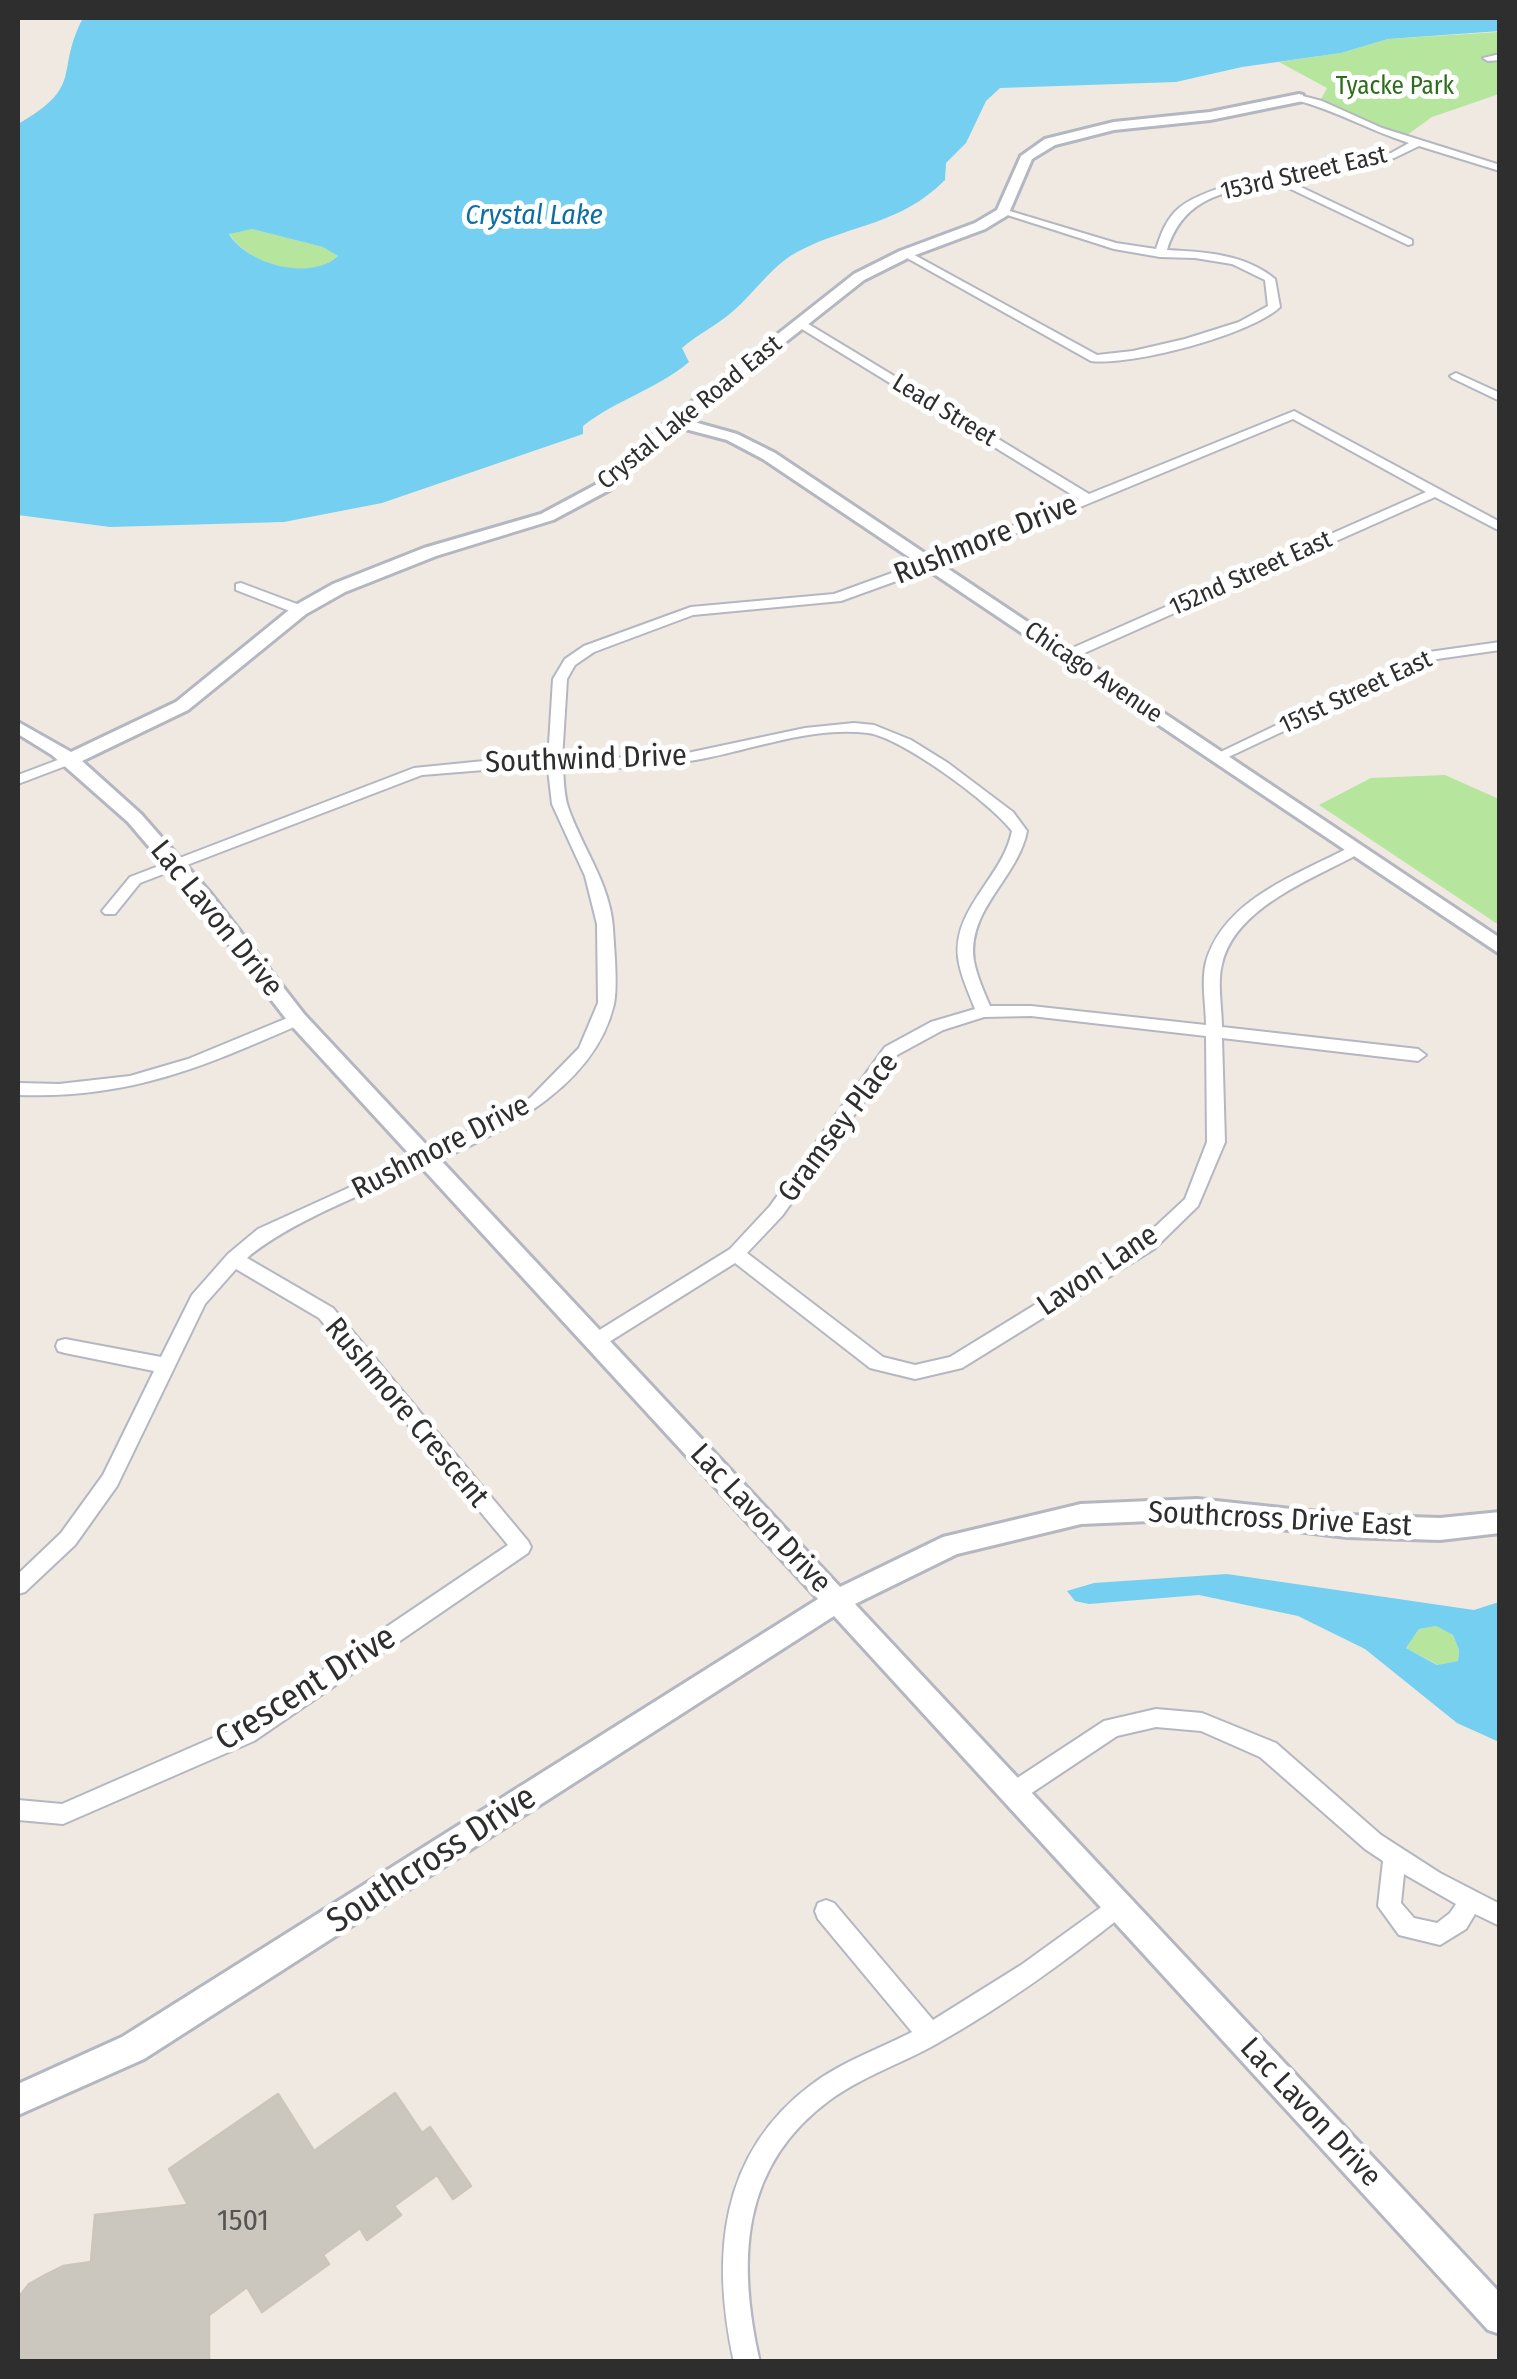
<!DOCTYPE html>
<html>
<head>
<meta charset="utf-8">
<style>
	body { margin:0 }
	#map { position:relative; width:1517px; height:2379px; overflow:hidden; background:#efe9e1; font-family:"Fira Sans Condensed",sans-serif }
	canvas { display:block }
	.frame { position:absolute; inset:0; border:20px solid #2e2e2e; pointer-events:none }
</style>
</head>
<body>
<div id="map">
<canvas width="1517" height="2379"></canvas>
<div class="frame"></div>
</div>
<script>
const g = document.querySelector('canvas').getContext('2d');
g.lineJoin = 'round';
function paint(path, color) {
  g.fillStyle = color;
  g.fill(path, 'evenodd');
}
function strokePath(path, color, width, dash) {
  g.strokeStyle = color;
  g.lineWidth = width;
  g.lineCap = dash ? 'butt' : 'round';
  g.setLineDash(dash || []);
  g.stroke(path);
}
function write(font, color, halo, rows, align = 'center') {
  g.font = font + ' "Fira Sans Condensed",sans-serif';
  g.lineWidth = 10;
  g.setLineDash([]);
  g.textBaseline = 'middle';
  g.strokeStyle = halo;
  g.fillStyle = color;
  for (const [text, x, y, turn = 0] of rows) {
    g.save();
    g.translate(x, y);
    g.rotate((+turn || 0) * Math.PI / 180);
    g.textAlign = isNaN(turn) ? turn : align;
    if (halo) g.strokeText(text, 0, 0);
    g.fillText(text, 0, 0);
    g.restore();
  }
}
const green = new Path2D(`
	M1499,32V94L1432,117L1403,138L1319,103L1327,88L1279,62L1341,53L1388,39Z
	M252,229L324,247L338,256C309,283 247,264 229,233Z
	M1445,775L1499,799V925L1319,805L1371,778Z
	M1436,1626L1453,1635L1459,1650L1458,1661L1438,1665L1406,1648L1419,1629Z`);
const water = new Path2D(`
	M83,18H1499L1500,31L1388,39L1341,53L1242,67L1176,82L1000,88L986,101L966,143L946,163L945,180C900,225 852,224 801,250C772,264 756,292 732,312C717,325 698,334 682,348L689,362C657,389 616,400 583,426V434L382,503L284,522L110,527L18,515V124C86,85 54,73 83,18ZM252,229L323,247L338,256C310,282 247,264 229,234Z
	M1227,1574L1474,1610L1499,1602V1742L1457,1723L1365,1649L1298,1616L1199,1595L1089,1604L1075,1601L1067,1591L1094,1583ZM1436,1626L1453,1635L1459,1650L1458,1661L1437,1665L1406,1648L1419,1629Z`);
const building = new Path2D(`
	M395,2093L422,2133L430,2127L471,2186L453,2199L437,2175L394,2206L401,2215L367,2240L360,2228L323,2255L329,2264L262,2312L247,2287L209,2315V2362H18V2298L29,2284L45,2275L63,2266L91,2262L95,2215L188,2205L169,2169L278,2094L314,2151Z`);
const street = new Path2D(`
	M1500,54V60L1488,61L1483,58Z
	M1299,95L1322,101L1382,128L1500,165V171L1419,146L1394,158L1284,179L1412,240V244L1408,245L1274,181C1224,193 1184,196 1167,250C1205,252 1245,254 1275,279L1280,307C1250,335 1132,366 1091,361L900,254L909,252L1097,355L1133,351L1185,339L1239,322L1268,306L1265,280L1232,264L1195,258L1160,257L1114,249L998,212L1003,209L1116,243L1156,249C1161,234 1166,219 1179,208C1214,178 1342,162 1391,153L1409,143C1371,131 1335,110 1296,100V96Z
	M797,322H805L1089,494L1294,411L1500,522V531L1435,497L1071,659H1061V653L1426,492L1293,419L935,567L841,601L693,615L594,652L575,665L567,679L562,760L678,755L805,728L854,723L874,725L911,740L948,763L1013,812L1027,831C1018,878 966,910 974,961C977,977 984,992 990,1006H1031L1206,1025C1206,1006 1201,981 1206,962C1224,899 1297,875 1350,847H1360L1363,850L1360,853C1313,879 1235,907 1222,964C1217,982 1222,1008 1222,1027L1418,1049L1426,1055L1418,1061L1222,1038L1225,1142L1198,1206L1154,1249L962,1368L915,1379L870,1368L735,1263L609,1342L607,1351H593L591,1346L593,1334L730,1249L770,1206L885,1047L931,1022L975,1009C969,993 960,975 958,957C953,908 1003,877 1012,831C992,804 901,737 868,733C813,726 754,749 701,759C655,768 609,769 563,769C564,781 564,795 568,807C582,848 610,883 613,928C614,948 618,985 614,1004C581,1145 345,1176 247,1258L333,1308L528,1541L531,1547L528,1553L254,1741L63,1824L18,1820V1800L62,1804L238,1727L508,1545L319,1318L236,1269L205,1304L117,1486L75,1545L25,1592L18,1594V1574L61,1533L103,1475L154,1371L65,1353L58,1351L56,1346L58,1341L65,1339L161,1357L192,1295L228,1254L258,1229L421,1155L530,1098L579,1048L598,1003L597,924L585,876L552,804L548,769L484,770L422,775L140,883L115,914H105L102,911L130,877L414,768L484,761L548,760L553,679L565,659L584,646L691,607L834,594L925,561L1079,499L797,326ZM1031,1016L1206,1036L1207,1142L1185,1199L1142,1239L950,1357L915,1365L883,1357L747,1253L782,1216L897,1055L943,1030L984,1017Z
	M1456,373L1500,393V401L1452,378L1450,376Z
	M241,583L305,607L307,610L305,613H295L236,590V584Z
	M1500,642V650L1437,659L1222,760L1217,761L1210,757L1429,652Z
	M71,755L78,759L76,762L18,784V775Z
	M297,1014L303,1015L305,1019L303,1023C203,1067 129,1099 18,1095V1083L59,1084L130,1076L188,1059Z
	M1156,1709L1202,1713L1276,1743L1381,1835L1440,1873L1500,1904V1926L1475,1914L1466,1929L1440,1945L1399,1935L1378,1906L1383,1861L1365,1849L1260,1757L1201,1731L1156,1727L1117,1736L1021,1800L1013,1803L1005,1800L1002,1793L1005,1786L1104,1721ZM1404,1874L1456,1904L1450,1913L1437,1923L1414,1918L1401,1903Z
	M1118,1895L1126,1899L1129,1906L1126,1913C1066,1961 1004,2006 938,2043C903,2063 863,2076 830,2100C740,2166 737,2261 760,2362H734C711,2257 719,2154 811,2085C841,2062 879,2049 912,2032L818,1919L815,1911L818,1903L826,1900L834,1903L933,2020L1021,1965Z`);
const secondary = new Path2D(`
	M1299,94L1303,95V101L1210,120L1114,130L1055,145L1032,159L1008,215L985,229L910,257L864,280L687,420L737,434L775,453L1500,938V954L763,459L727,440L678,427L611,489L553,520L436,556L345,592L306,614L188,710L82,761L141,814L211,894L304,1014L840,1587L943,1537L1081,1504L1197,1499L1347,1515L1440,1518L1500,1512V1533L1440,1540L1347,1537L1197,1519L1081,1524L957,1554L855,1604L1500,2293V2334L1488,2330L834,1616L144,2059L18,2115V2084L122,2037L818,1599L290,1024L197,903L128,822L52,755L18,734V722L71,752L176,702L294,606L333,584L424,548L541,514L599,483L670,419L854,274L900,251L975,223L997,210L1021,156L1045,139L1114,122L1210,112Z`);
const farParknames = [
	["Tyacke Park",1395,87]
];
const farStreetnames = [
	["153rd Street East",1304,174,-13],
	["Lead Street",944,411,31],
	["Crystal Lake Road East",690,413,-39],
	["152nd Street East",1251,574,-24],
	["Chicago Avenue",1093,673,34],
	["151st Street East",1356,693,-25]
];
const farWaternames = [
	["Crystal Lake",534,216]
];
const streetNames = [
	["Rushmore Drive",986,540,-22],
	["Southwind Drive",586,760,-2],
	["Lac Lavon Drive",216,919,51],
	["Gramsey Place",839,1128,-53],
	["Rushmore Drive",441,1148,-27],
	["Lavon Lane",1098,1271,-34],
	["Rushmore Crescent",406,1413,50],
	["Lac Lavon Drive",760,1519,47],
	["Southcross Drive East",1280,1520,3],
	["Lac Lavon Drive",1310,2113,47]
];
const nearNumbernames = [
	["1501",243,2222]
];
const nearStreetnames = [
	["Crescent Drive",306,1689,-32],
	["Southcross Drive",432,1860,-33]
];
paint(green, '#b6e59e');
paint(water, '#75cff0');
paint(building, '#cbc7bf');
strokePath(building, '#cbc5ba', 2.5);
strokePath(street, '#b4b7c1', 4);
strokePath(secondary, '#b4b7c1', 6);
paint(street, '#fff');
paint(secondary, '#fff');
write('25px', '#2c6e1b', '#fff', farParknames);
write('25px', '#2e2e2e', '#fff', farStreetnames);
write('italic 28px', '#0d6fa3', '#fff', farWaternames);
write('30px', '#2e2e2e', '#fff', streetNames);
write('30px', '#555452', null, nearNumbernames);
write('35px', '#2e2e2e', '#fff', nearStreetnames);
</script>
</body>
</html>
